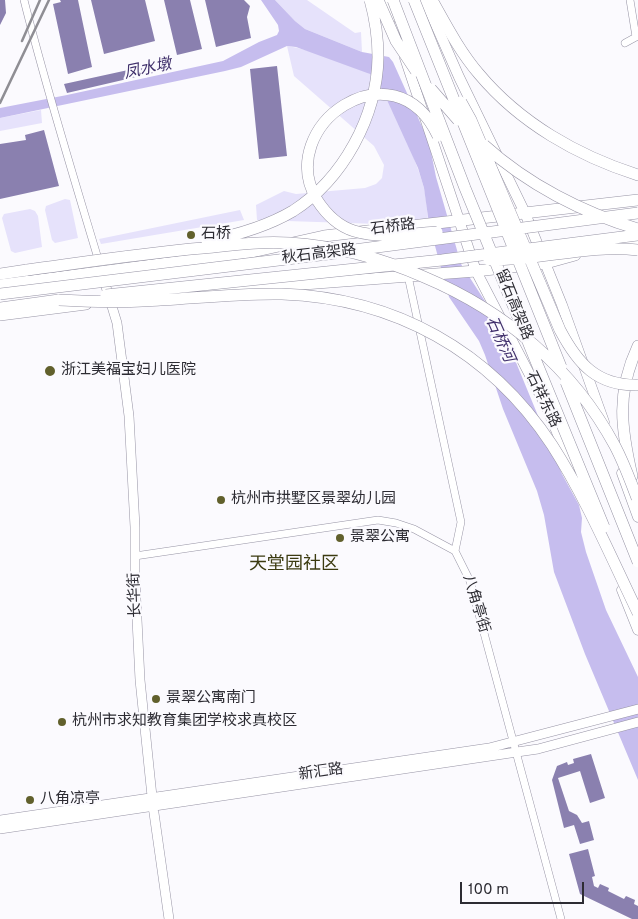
<!DOCTYPE html>
<html>
<head>
<meta charset="utf-8">
<style>
	body { margin:0 }
	#map { position:relative; width:638px; height:919px; overflow:hidden; background:#fbfafe; font-family:Overpass,sans-serif }
	canvas { display:block }
	.scale { position:absolute; left:460px; top:882px; width:124px; height:22px; box-sizing:border-box; border:2px solid #2d2c33; border-top:0; padding-left:6px; font-size:15px; line-height:18px; white-space:nowrap; color:#2d2c33; -webkit-text-stroke:4px #fbfafe; paint-order:stroke }
</style>
</head>
<body>
<div id="map">
<canvas width="638" height="919"></canvas>
<div class="scale">100 m</div>
</div>
<script>
const g = document.querySelector('canvas').getContext('2d');
g.lineJoin = 'round';
function paint(path, color) {
  g.fillStyle = color;
  g.fill(path, 'evenodd');
}
function strokePath(path, color, width, dash) {
  g.strokeStyle = color;
  g.lineWidth = width;
  g.lineCap = dash ? 'butt' : 'round';
  g.setLineDash(dash || []);
  g.stroke(path);
}
function write(font, color, halo, rows, align = 'center') {
  g.font = font + ' Overpass,"Noto Sans SC",sans-serif';
  g.lineWidth = 4.5;
  g.setLineDash([]);
  g.textBaseline = 'middle';
  g.strokeStyle = halo;
  g.fillStyle = color;
  for (const [text, x, y, turn = 0] of rows) {
    g.save();
    g.translate(x, y);
    g.rotate((+turn || 0) * Math.PI / 180);
    g.textAlign = isNaN(turn) ? turn : align;
    if (halo) g.strokeText(text, 0, 0);
    g.fillText(text, 0, 0);
    g.restore();
  }
}
const green = new Path2D(`
	M275,0H307L355,33L361,32L362,52L305,29L295,21Z
	M287,46C301,47 360,66 370,74C387,88 419,166 424,188C426,198 427,209 428,219L378,224L257,220L256,205L284,191L296,194L365,188L376,184L382,178L384,165L374,146L294,76Z
	M41,110L42,123L0,131V118Z
	M65,199L70,200L78,238L55,243L52,240L45,210L46,206Z
	M30,209L35,211L38,216L42,247L15,253L11,251L2,218L4,214Z
	M240,210L244,220L101,244L99,239Z`);
const water = new Path2D(`
	M261,0H275L295,21L305,29L362,52L389,57L393,62L429,142L436,177L461,264L501,326L562,474L579,505L582,518L581,532L586,552L606,610L638,677V780L585,654L554,572L544,515L537,491L503,409L485,355L479,341L449,297L429,224L424,188L418,168L382,89L370,74L296,47L287,46L241,67L225,71L0,118V108L67,95L223,61L259,42L277,35L279,31L278,25Z`);
const building = new Path2D(`
	M0,0H5L6,13L0,25Z
	M60,0H78L92,67L68,74L53,4L61,2Z
	M91,0H145L155,41L104,54Z
	M164,0H190L202,49L177,55Z
	M205,0H244L250,6L247,17L251,38L216,47Z
	M151,65L153,73L67,93L64,84Z
	M277,66L287,156L259,159L250,69Z
	M44,130L59,186L0,199V144L26,140L25,135Z
	M591,754L605,798L590,803L580,771L558,778L569,811L577,815L582,823L589,821L594,840L580,844L574,825L564,828L552,780L557,766L567,762L568,765L574,763L573,759Z
	M588,849L595,876L592,877L594,886L598,888L600,884L609,888L608,891L624,899L626,896L635,900L634,904L638,906V919H632L580,894L569,854Z`);
const minor = new Path2D(`
	M24,0C46,88 73,175 99,262
	M625,43L636,37L630,0
	M408,276L461,522L455,551
	M135,556L378,520L396,523L414,529L455,551L470,581L561,919`);
const tertiary = new Path2D(`
	M103,277L117,323L129,416L135,527V579L140,680L153,806L169,919
	M0,820L489,748L638,709
	M0,829L517,752L538,749L638,722`);
const secondary = new Path2D(`
	M385,0L391,18
	M425,0L459,77L525,213L562,305L604,422
	M405,58L476,271L548,410L575,477
	M622,473L638,517
	M622,590L638,630`);
const primary = new Path2D(`
	M612,246L638,242
	M0,285L252,252L324,236L638,200
	M184,293L476,271L546,263L575,255
	M0,315L86,304`);
const trunk = new Path2D(`
	M432,0C446,25 460,52 479,74C520,123 578,156 638,175
	M0,274L27,270
	M0,308L59,300
	M632,476C621,428 616,393 638,346`);
const rail = new Path2D(`
	M22,41L40,0
	M0,103L49,0`);
const trunkBridge = new Path2D(`
	M378,0L396,41L416,71
	M393,0L465,188L604,527
	M414,0L561,367
	M431,89L458,120
	M461,102L471,120L560,330C578,364 597,386 638,385
	M484,145C527,184 583,213 638,229
	M437,232C410,234 381,239 354,231C338,226 326,214 317,200C273,126 394,42 438,136
	M207,241C237,235 266,227 293,211C343,179 377,117 378,57C378,37 375,18 370,0
	M354,250L638,213
	M489,260C538,261 588,244 638,250
	M27,270C86,262 144,253 203,248C232,245 261,241 290,243C337,246 381,258 424,277C505,311 573,368 615,446C624,463 630,480 637,498
	M0,294L336,253
	M106,295L442,260L638,235
	M59,300C87,301 115,303 142,301C189,299 235,293 282,294C395,298 490,351 552,445C586,498 611,557 638,613
	M566,382L638,562`);
const markers = [
	[191,235,5,"#61602c"],
	[50,371,6,"#61602c"],
	[221,500,5,"#61602c"],
	[340,538,5,"#61602c"],
	[156,699,5,"#61602c"],
	[62,722,5,"#61602c"],
	[30,800,5,"#61602c"]
];
const streetNames = [
	["石桥路",393,228,-7],
	["秋石高架路",319,255,-7],
	["留石高架路",513,305,68],
	["石祥东路",542,400,64],
	["长华街",136,595,-92],
	["八角亭街",475,604,73],
	["新汇路",321,773,-8]
];
const poiNames = [
	["石桥",201,235],
	["浙江美福宝妇儿医院",61,371],
	["杭州市拱墅区景翠幼儿园",231,500],
	["景翠公寓",350,538],
	["景翠公寓南门",166,699],
	["杭州市求知教育集团学校求真校区",72,722],
	["八角凉亭",40,800]
];
const waterNames = [
	["凤水墩",148,70,-12],
	["石桥河",499,340,66]
];
const quarterNames = [
	["天堂园社区",294,565]
];
paint(green, '#e6e2fb');
paint(water, '#c6bdee');
paint(building, '#8a80af');
strokePath(minor, '#9794a5', 8);
strokePath(tertiary, '#9794a5', 10);
strokePath(secondary, '#9794a5', 11);
strokePath(primary, '#9794a5', 12);
strokePath(trunk, '#9794a5', 12);
strokePath(minor, '#fff', 7);
strokePath(tertiary, '#fff', 9);
strokePath(secondary, '#fff', 10);
strokePath(primary, '#fff', 11);
strokePath(trunk, '#fff', 11);
strokePath(rail, '#8f8e94', 2.5);
strokePath(trunkBridge, '#9794a5', 12, []);
strokePath(trunkBridge, '#fff', 11);
for (const [x, y, r, color] of markers) {
  const dot = new Path2D();
  dot.arc(x, y, r, 0, 2 * Math.PI);
  g.fillStyle = color;
  g.fill(dot);
  strokePath(dot, '#fbfafe', 2);
}
write('15px', '#2d2c33', '#fbfafe', streetNames);
write('15px', '#2d2c33', '#fbfafe', poiNames, 'left');
write('italic 16px', '#41316c', '#fbfafe', waterNames);
write('18px', '#3c3b11', '#fbfafe', quarterNames);
</script>
</body>
</html>
